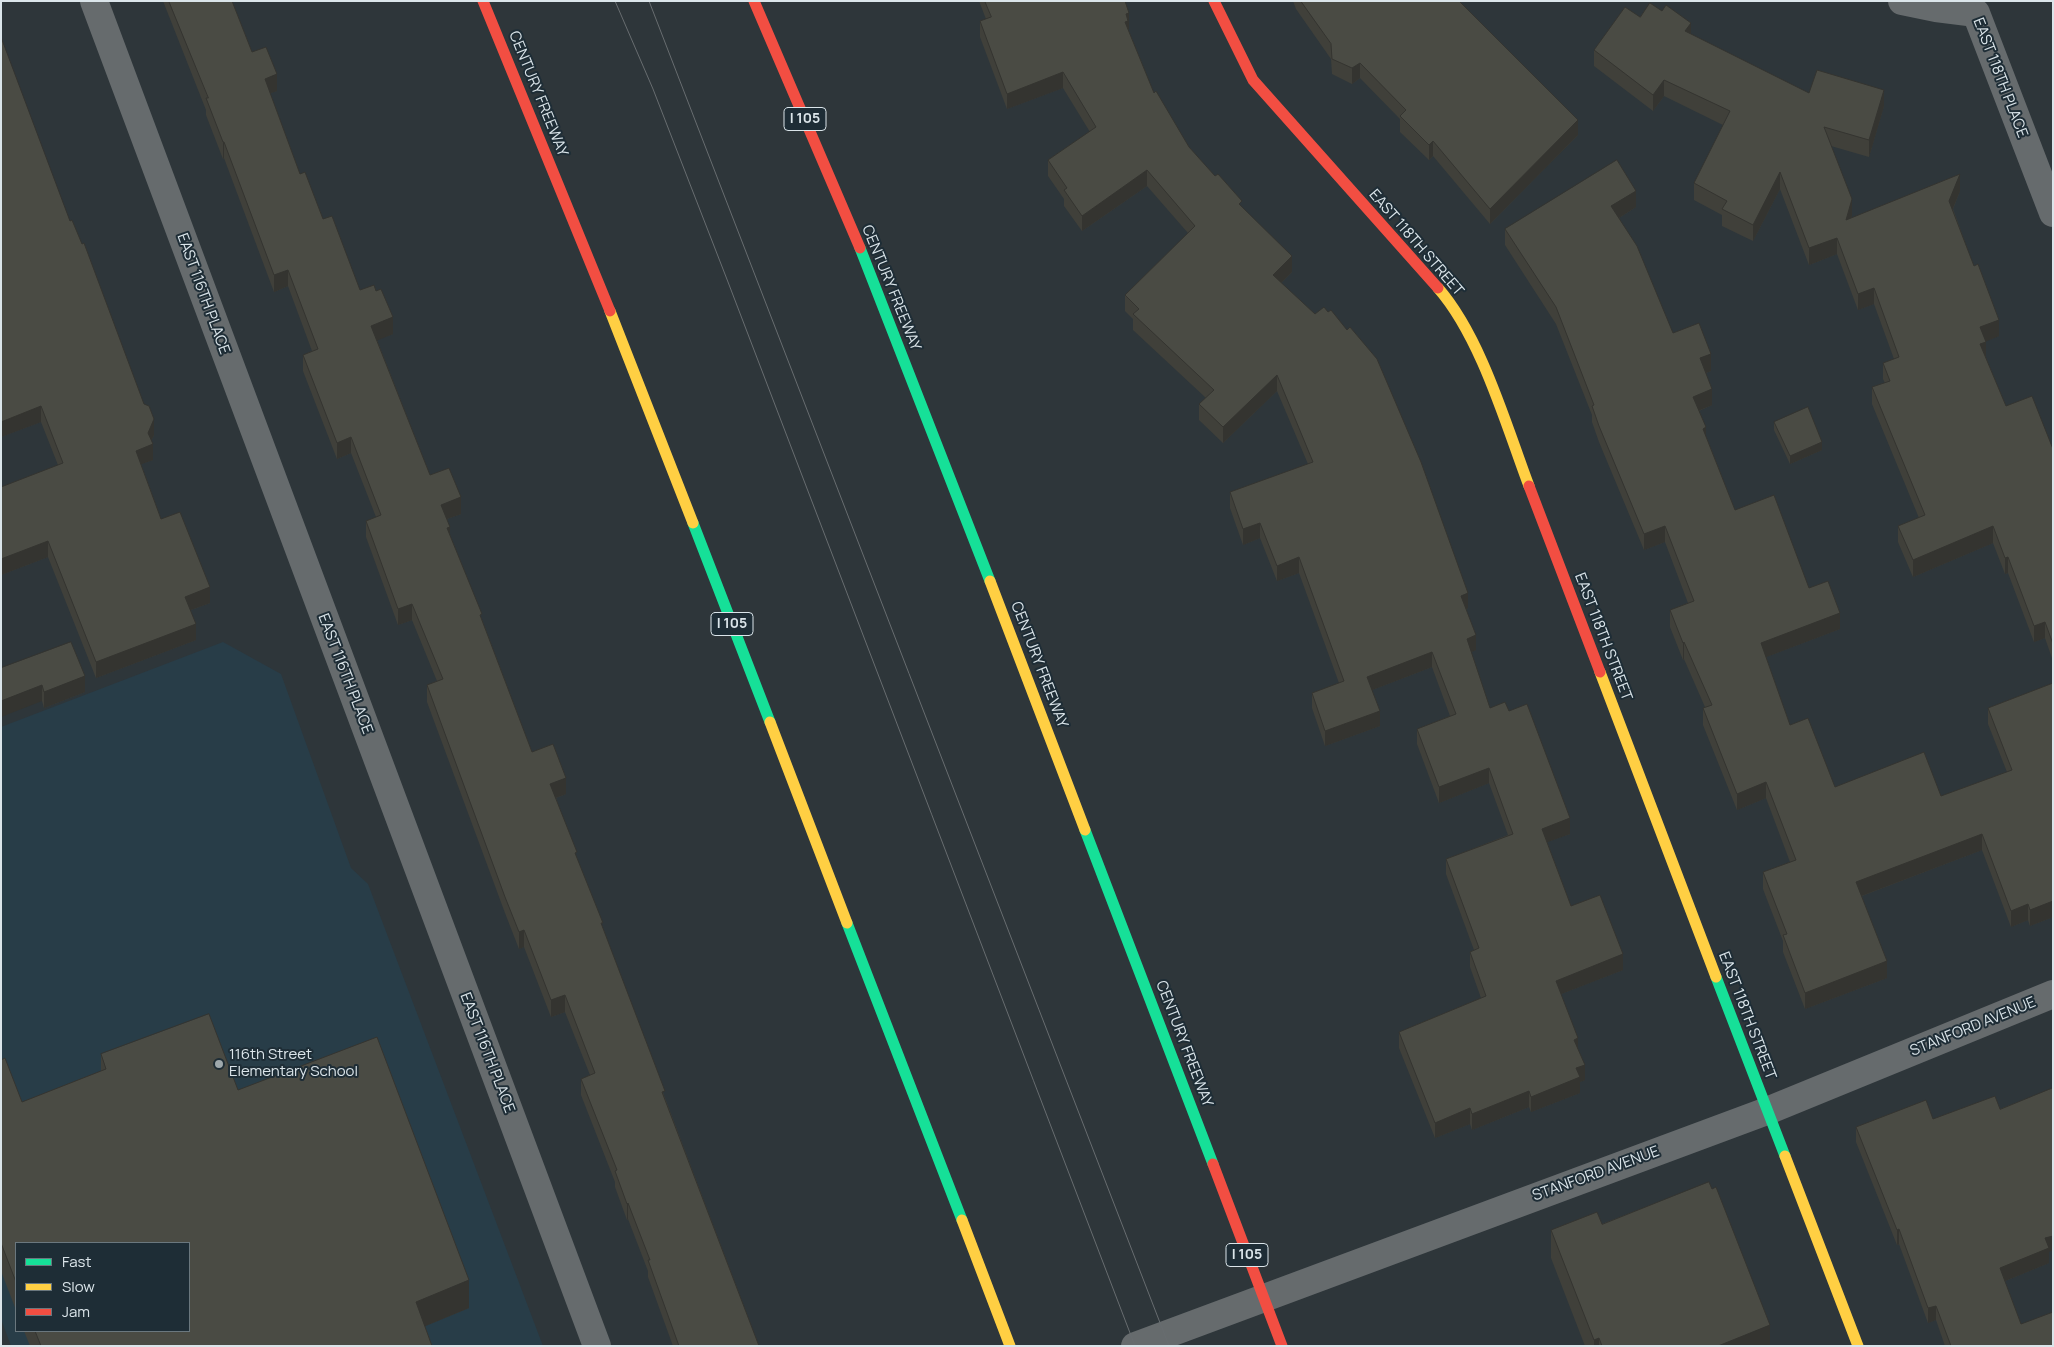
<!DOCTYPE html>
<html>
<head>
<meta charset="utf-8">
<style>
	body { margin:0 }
	#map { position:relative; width:2054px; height:1347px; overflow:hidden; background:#2e363a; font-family:Manrope,sans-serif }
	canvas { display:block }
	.frame { position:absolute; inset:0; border:2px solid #dbe5ea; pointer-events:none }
	.legend { position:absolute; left:15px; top:1242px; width:175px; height:90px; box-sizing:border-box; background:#1e2d36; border:1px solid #6a777e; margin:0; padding:6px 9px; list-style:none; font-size:15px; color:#dbe5ea }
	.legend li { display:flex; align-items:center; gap:10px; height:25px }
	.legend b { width:25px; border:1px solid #6a777e }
</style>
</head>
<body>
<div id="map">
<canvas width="2054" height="1347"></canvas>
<div class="frame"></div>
<ul class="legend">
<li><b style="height:6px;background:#16e098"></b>Fast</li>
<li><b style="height:6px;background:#ffcf43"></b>Slow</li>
<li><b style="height:6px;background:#f24e42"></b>Jam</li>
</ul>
</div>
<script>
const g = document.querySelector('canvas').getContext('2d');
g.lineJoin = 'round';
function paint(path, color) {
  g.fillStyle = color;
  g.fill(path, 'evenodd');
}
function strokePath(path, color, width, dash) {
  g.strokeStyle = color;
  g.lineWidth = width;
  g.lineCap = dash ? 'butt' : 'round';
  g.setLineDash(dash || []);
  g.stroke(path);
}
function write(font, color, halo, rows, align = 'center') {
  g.font = font + ' Manrope,sans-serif';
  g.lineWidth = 4;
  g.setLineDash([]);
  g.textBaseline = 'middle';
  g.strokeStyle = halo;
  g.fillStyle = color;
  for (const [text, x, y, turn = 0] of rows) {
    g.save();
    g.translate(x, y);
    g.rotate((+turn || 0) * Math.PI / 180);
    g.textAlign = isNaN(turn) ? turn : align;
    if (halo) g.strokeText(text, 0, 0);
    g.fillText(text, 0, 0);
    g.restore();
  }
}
const built = new Path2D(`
	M223,642L281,674L351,868L368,884L543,1346H11L1,1319V727ZM16,1243H189V1331H16Z`);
const street = new Path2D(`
	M94,1L597,1346
	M1902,1L1936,8L1976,13
	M1976,13L2053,213
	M1135,1346L1767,1111L2053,994`);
const fast = new Path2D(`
	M860,248L990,581
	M693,523L770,722
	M1085,830L1213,1164
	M847,923L962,1220
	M1716,977L1785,1156`);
const slow = new Path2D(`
	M1438,288C1481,337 1506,425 1529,486
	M610,311L693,523
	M990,581L1085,830
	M1600,672L1716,977
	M770,722L847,923
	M1785,1156L1858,1346
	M962,1220L1010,1346`);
const jam = new Path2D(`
	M483,1L610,311
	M754,1L860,248
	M1214,1L1253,80L1438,288
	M1529,486L1600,672`);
const tram = new Path2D(`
	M615,1L653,89L728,282L1135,1346
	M649,1L1169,1346`);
const jamBridge = new Path2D(`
	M1213,1164L1282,1346`);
const wall = new Path2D(`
	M163,1H232L252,52L277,91L270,93L300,174L360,290L393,334L377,340L430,475L461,514L447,519L450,535L532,752L566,794L556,798L577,860L603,928L665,1098L759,1346H673L648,1277V1271L628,1219L627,1220L615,1187V1182L581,1095V1079L590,1075L565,1012L551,1017L524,947L519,949L505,913L427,702V685L437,681L412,620L398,625L366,537V521L376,517L351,453L337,459L303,371V355L312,351L288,286L274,292L224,158L223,159L206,115V110Z
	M979,1H1125L1129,29H1128L1154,93L1189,147L1242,207L1292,272L1281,283L1468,608L1466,609L1476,650L1471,652L1490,708L1509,711L1570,834L1547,842L1571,906L1623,970L1561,994L1578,1048L1585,1080L1580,1082V1093L1531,1112L1529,1107L1472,1130L1470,1124L1435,1138L1399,1048V1032L1481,998L1470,967V952L1474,950L1446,874V859L1508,835L1489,783L1439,803L1417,744V729L1450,716L1432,667L1372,690L1380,726L1325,746L1312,708V693L1339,683L1299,573L1277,581L1260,538L1243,545L1230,508V492L1308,464L1277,391L1223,443L1199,420V404L1206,398L1133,330V319L1125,311V295L1188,233L1147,186L1082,231L1064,206V199L1048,176V160L1090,132L1063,88L1007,109L980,37V21L986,19Z
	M1293,1H1459L1578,135L1490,224L1433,156L1429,160L1400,132V119L1360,78L1352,84L1332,74L1331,59L1296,9Z
	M1662,11L1691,34L1809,93L1884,106L1869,157L1831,146L1852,215L1851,218L1960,191L1953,209L1999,336L1986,341V358L2006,406L2053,449V661L2045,638L2034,642L2008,573L2005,574L1993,543L1913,577L1898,542V526L1919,518L1872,404V387L1885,383L1883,379V363L1894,359L1874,304L1858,310L1837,254L1809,265L1780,189L1753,241L1722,226V215L1694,200V183L1723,125L1664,96L1653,111L1594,66V50L1640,17Z
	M1636,207L1619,218L1673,333L1711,371L1706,373L1712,405L1699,411L1706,436L1735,510L1809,588L1840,629L1766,657L1790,725L1835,787L1941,796L2007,772L1988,724V708L2053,683V917L2030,926L2028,920L2011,927L1982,850L1862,896L1887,978L1805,1009L1783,952V941L1763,889V872L1790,862L1766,798L1737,810L1703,725V708L1705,707L1684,659L1683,660L1670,627V610L1688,603L1665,542L1644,550L1599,442L1592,422V415L1556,324L1505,245V229Z
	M70,221L154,435L151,441L153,460L141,464L161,519L210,603L191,610L196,640L96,678L48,557L1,575L58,465L41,422L1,437Z
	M1774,422L1822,450L1790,464L1774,430Z
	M1,668L85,692L44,708L42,701Z
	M101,1054L238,1090L469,1308L425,1326L432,1346H30L24,1331H189L16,1243V1310L1,1271V1060L22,1102L101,1071Z
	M1933,1119L2049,1252V1263L2005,1281L2021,1324L2053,1346H1945L1936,1320L1928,1323L1899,1244L1897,1245L1856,1142V1127Z
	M1602,1224L1770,1346H1585L1551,1258V1230Z`);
const shadedWall = new Path2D(`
	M1129,13V29H1128L1125,38L1126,14Z
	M1691,23V39L1685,31Z
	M1360,63V78L1352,84V68Z
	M1063,72V88L1007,109V94Z
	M277,74V91L265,95V79Z
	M1664,80V96L1653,111V95Z
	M1884,90V106L1869,157V140Z
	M1578,120V135L1490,224V209Z
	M1433,141V156L1429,160V145Z
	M223,142H224V158L223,159Z
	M1147,170V186L1082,231V216Z
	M1780,172V189L1753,241V225Z
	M1960,174V191L1949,218V201Z
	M1636,191V207L1611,223V206Z
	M1852,199V215L1846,236V220Z
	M1837,238V254L1809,265V248Z
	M1292,256V272L1273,291V275Z
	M288,270V286L274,292V275Z
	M1874,288V304L1858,310V294Z
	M393,317V334L371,343V326Z
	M1999,320V336L1980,344V327Z
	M1986,342V358L1980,344Z
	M1711,354V371L1700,375V358Z
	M1277,375V391L1223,443V427Z
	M1712,389V405L1693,413V397Z
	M41,406V422L1,437V422Z
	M154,419V435L149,445L153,444V460L136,466V451L148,433Z
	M1706,427V444L1703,429Z
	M351,437V453L337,459V443Z
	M1822,442V450L1790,464V456Z
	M461,497V514L441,521V505Z
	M1260,523V538L1243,545V529Z
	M1665,526V542L1644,550V534Z
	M1993,526V543L1913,577V560Z
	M450,527V543L447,528Z
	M48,541V557L1,575V559Z
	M1299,557V573L1277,581V566Z
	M2008,557V573L2005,574V558Z
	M210,587V603L185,612V597Z
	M1468,593V608L1461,611V596Z
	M412,604V620L398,625V609Z
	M1840,613V629L1761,659V643Z
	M2045,622V638L2034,642V626Z
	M196,624V640L96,678V662Z
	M1476,635V650L1467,654V639Z
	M1684,642V659L1683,660V643Z
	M1432,652V667L1367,692V677Z
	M85,676V692L44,708V692Z
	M42,685V701L1,717V701Z
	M1380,711V726L1325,746V731Z
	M1489,768V783L1439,803V787Z
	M566,778V794L550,800V784Z
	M1766,782V798L1737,810V794Z
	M1570,818V834L1542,844V829Z
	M1982,834V850L1856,898V882Z
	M2053,901V917L2030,926V910Z
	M2028,904V920L2011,927V911Z
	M524,930V947L519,949V932Z
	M1623,954V970L1556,996V981Z
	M1887,961V978L1805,1009V993Z
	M565,995V1012L551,1017V1000Z
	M1578,1038V1053L1574,1040Z
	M1585,1065V1080L1580,1082V1093L1531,1112V1097L1576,1068Z
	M1529,1091V1107L1472,1130V1114Z
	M1470,1108V1124L1435,1138V1123Z
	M628,1203V1219L627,1220V1204Z
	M1899,1229V1244L1897,1245V1230Z
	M2053,1236V1250L2049,1252V1263L2000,1283V1268L2045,1238Z
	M469,1280V1308L416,1330V1302Z
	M1936,1306V1320L1928,1323V1308Z
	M1770,1325V1346H1718Z
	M1599,1338V1346H1594V1340Z`);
const building = new Path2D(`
	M169,1H232L252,52L266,47L277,74L265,79L300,174L305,172L323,219L332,216L360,290L374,285L376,291L381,289L393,317L371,326L430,475L449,468L461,497L441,505L450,527L447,528L482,614L480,615L532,752L553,744L566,778L550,784L577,852L575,853L603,923H601L665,1091L662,1092L759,1346H679L648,1260H650L628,1203L627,1204L615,1171L617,1170L581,1079L595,1073L565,995L551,1000L524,930L519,932L505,897L427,685L443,679L412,604L398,609L366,521L381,515L351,437L337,443L303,355L318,349L288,270L274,275L224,142H223L206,98H208Z
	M985,1H1125L1129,13L1126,14L1128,21L1125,22L1154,93L1156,91L1189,147L1215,176L1218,174L1242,201L1239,204L1292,256L1273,275L1315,314L1324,307L1328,312L1331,310L1347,330L1350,327L1377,359L1421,462L1468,593L1461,596L1476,635L1467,639L1490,708L1505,702L1509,711L1527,704L1570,818L1542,829L1571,906L1600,895L1623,954L1556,981L1578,1038L1574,1040L1585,1065L1576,1068L1580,1077L1531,1097L1529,1091L1472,1114L1470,1108L1435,1123L1399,1032L1486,996L1470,952L1479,948L1446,859L1513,834L1489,768L1439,787L1417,729L1456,714L1432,652L1367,677L1380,711L1325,731L1312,693L1344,681L1299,557L1277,566L1260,523L1243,529L1230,492L1313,462L1277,375L1223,427L1199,404L1214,390L1133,314L1139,309L1125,295L1195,226L1147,170L1082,216L1064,190L1067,188L1048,160L1096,127L1063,72L1007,94L980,21L991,17Z
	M1301,1H1459L1578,120L1490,209L1433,141L1429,145L1400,116L1406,110L1360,63L1352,68L1332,59L1331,44Z
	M1650,3L1662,11L1666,5L1691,23L1685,31L1809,93L1817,70L1884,90L1869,140L1824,127L1852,199L1846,220L1960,174L1949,201L1974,266L1978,264L1999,320L1980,327L1986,342L1980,344L2006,406L2032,396L2053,449V644L2045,622L2034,626L2008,557L2005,558L1993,526L1913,560L1898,526L1925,515L1872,387L1890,381L1883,363L1899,357L1874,288L1858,294L1837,238L1809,248L1780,172L1753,225L1722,209L1727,201L1694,183L1730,111L1664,80L1653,95L1594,50L1625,7L1640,17Z
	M1,37L70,221L72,220L82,244L84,243L144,404L149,406L154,419L148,433L153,444L136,451L161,519L180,512L210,587L185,597L196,624L96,662L48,541L1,559V487L63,463L41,406L1,422Z
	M1617,160L1636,191L1611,206L1637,246L1673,333L1699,323L1711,354L1700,358L1712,389L1693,397L1706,427L1703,429L1735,510L1774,495L1809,588L1828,581L1840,613L1761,643L1790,725L1808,718L1835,787L1924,752L1941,796L2012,770L1988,708L2053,683V901L2030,910L2028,904L2011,911L1982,834L1856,882L1887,961L1805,993L1783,935L1787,934L1763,872L1796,860L1766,782L1737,794L1703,708L1712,705L1684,642L1683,643L1670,610L1694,601L1665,526L1644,534L1599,426L1592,406L1594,405L1556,307L1505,229Z
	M1808,407L1822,442L1790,456L1774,422Z
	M71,642L85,676L44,692L42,685L1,701V668Z
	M209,1014L238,1090L377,1037L469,1280L416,1302L432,1346H41L35,1331H189V1243H16V1282L1,1243V1060L5,1058L22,1102L106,1069L101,1054Z
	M2053,1088V1236L2045,1238L2049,1248L2000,1268L2021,1324L2053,1312V1346H1951L1936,1306L1928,1308L1899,1229L1897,1230L1856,1127L1926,1100L1933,1119L1995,1096L2000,1109Z
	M1709,1182L1712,1189L1716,1187L1770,1325L1718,1346H1602L1599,1338L1594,1340L1551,1230L1597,1212L1602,1224Z`);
const markers = [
	[219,1064,5,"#9ea8ac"]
];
const shields = [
	[805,119,42],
	[732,624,42],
	[1247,1255,42]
];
const shieldNames = [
	["I 105",805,119],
	["I 105",732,624],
	["I 105",1247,1255]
];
const streetNames = [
	["EAST 118TH PLACE",2000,78,69],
	["CENTURY FREEWAY",538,94,68],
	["EAST 118TH STREET",1416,243,49],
	["CENTURY FREEWAY",891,288,68],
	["EAST 116TH PLACE",203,294,70],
	["EAST 118TH STREET",1603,637,69],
	["CENTURY FREEWAY",1039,665,69],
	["EAST 116TH PLACE",345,674,69],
	["EAST 118TH STREET",1747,1016,69],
	["STANFORD AVENUE",1973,1027,-22],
	["CENTURY FREEWAY",1184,1044,69],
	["EAST 116TH PLACE",487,1053,69],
	["STANFORD AVENUE",1596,1174,-20]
];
const poiNames = [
	["116th Street",229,1055],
	["Elementary School",229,1072]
];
paint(built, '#283d48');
strokePath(street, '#666b6d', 28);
strokePath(fast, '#16e098', 11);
strokePath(slow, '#ffcf43', 11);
strokePath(jam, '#f24e42', 11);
strokePath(tram, '#686d70', 1);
strokePath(jamBridge, '#f24e42', 11);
paint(wall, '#40403a');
paint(shadedWall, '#343430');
paint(building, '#4a4b44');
strokePath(building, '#343430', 1);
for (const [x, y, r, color] of markers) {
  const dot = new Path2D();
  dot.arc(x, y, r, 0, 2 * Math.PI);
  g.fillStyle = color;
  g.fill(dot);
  strokePath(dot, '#1e2d36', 2);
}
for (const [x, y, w] of shields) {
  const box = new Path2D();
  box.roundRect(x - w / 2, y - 11.5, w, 23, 4);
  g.fillStyle = '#1e2d36';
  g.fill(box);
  strokePath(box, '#dbe5ea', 1);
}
write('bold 14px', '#dbe5ea', null, shieldNames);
write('15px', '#dbe5ea', '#1e2d36', streetNames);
write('15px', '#dbe5ea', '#1e2d36', poiNames, 'left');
</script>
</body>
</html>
